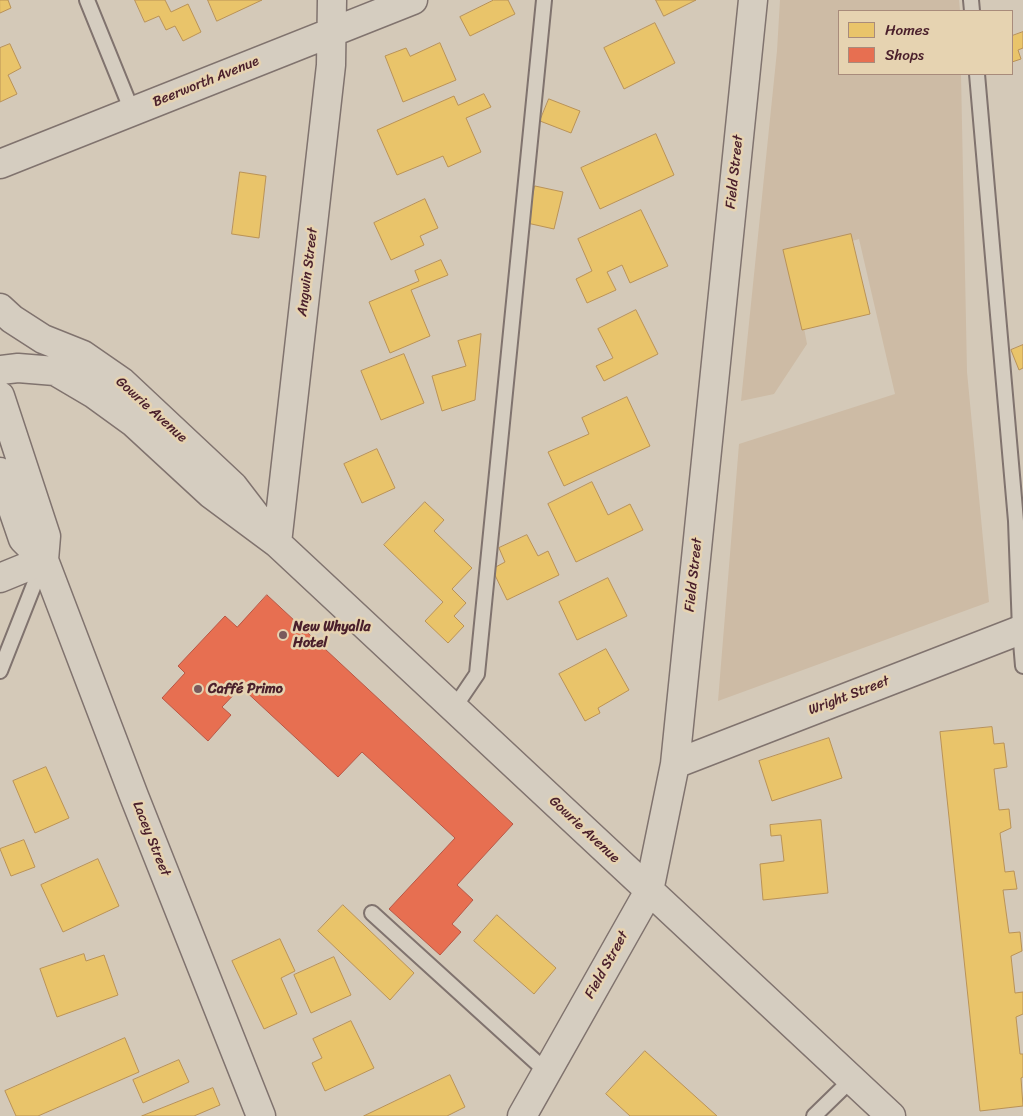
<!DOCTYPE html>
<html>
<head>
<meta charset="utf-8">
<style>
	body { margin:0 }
	#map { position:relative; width:1023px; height:1116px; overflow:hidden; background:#d4c9b8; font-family:Sriracha,sans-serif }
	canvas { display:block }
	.legend { position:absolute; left:838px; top:10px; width:175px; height:65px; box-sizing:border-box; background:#e6d3b1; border:1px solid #a88b7b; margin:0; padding:6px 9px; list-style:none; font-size:15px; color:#4a1f2b }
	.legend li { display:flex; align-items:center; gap:10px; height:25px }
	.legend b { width:25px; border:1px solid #a88b7b }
</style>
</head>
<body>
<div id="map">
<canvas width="1023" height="1116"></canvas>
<ul class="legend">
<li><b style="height:14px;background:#e9c46a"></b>Homes</li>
<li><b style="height:14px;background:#e76f51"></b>Shops</li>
</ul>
</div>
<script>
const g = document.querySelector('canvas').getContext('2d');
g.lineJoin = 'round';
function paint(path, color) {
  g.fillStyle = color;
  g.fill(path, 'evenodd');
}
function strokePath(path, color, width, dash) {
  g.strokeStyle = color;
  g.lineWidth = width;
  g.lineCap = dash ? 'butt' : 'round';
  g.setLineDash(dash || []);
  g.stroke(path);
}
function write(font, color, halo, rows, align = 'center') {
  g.font = font + ' Sriracha,sans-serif';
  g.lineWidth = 5;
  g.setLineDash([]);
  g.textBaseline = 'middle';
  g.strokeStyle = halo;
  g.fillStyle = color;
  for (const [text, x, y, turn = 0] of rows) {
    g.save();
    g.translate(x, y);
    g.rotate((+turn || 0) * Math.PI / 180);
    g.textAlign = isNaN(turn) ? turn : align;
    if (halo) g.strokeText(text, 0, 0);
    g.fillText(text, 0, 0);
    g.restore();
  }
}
const green = new Path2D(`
	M780,0H959L960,11H839V74H961L967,372L989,602L718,701L739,444L895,394L859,239L791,259L807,344L774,394L741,401L777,51Z`);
const homes = new Path2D(`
	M0,0H8L11,8L0,13Z
	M135,0H165L171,12L188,4L201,32L183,41L175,26L166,30L159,16L145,22Z
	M208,0H262L217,21Z
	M494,0H508L515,14L470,36L460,17Z
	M656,0H696L664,16Z
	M655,23L675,63L624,89L604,48Z
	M1023,32V48L1018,50L1021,59L1012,62V36Z
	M440,43L456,80L403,102L385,56L406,48L410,56Z
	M10,44L21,68L8,75L17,94L0,102V48Z
	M484,94L491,107L466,118L481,152L448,167L443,156L397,175L377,130L454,96L458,105Z
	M549,99L580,111L571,133L540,121Z
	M656,134L674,175L600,209L581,168Z
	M240,172L266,176L259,238L232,234Z
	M535,186L563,192L554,229L527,223Z
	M425,199L438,228L420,236L424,245L391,260L374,223Z
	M641,210L668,266L630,283L622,265L607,272L616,290L587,303L576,279L592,271L578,239Z
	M851,234L870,314L802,330L783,250Z
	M441,260L448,275L411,290L430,336L390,353L369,302L419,281L415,271Z
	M636,310L658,354L604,381L596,366L613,358L598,329Z
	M481,334L475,400L442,411L432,376L466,366L458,341Z
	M1023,345V368L1019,370L1011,350Z
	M404,354L424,403L381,420L361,371Z
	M627,397L650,446L564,486L548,452L589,434L582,418Z
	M377,449L395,488L362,503L344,464Z
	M592,482L608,515L630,504L643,530L576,562L548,504Z
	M425,502L444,520L434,531L472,568L452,589L466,603L454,616L464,626L448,643L425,621L443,602L384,545Z
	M527,535L538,556L548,551L559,575L507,600L492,569L505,562L499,548Z
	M608,578L627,616L577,640L559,602Z
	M606,649L629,690L598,708L600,713L585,721L559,674Z
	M992,727L994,744L1004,743L1007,767L994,769L999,810L1009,809L1011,828L1000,833L1005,872L1014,871L1017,889L1003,890L1009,933L1020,932L1022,951L1011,956L1015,993L1023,992V1014L1016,1017L1020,1054H1023V1077L1021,1078L1023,1106L980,1111L940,732Z
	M829,738L842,778L772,801L759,761Z
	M46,767L69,818L35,833L13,781Z
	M821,820L828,893L763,900L760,864L784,861L781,835L771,836L770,825Z
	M24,840L35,867L11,876L0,849Z
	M98,859L119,906L63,932L41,885Z
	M343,905L414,973L390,1000L318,931Z
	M497,915L556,968L534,994L474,941Z
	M280,939L295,971L281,978L297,1014L264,1029L232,961Z
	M84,954L86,961L104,955L118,995L57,1017L40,969Z
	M334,957L351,995L311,1013L294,975Z
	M351,1021L374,1068L325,1091L312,1063L322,1058L313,1039Z
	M125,1038L139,1072L38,1116H16L5,1091Z
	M645,1051L717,1116H630L606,1094Z
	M179,1060L189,1082L143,1103L133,1080Z
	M450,1075L465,1107L447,1116H364Z
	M213,1088L220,1105L194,1116H142Z`);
const shops = new Path2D(`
	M267,595L513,824L457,885L473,900L452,924L461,932L440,955L389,909L455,838L362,752L338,777L241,687L222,707L231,715L208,741L162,698L185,673L178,666L225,616L237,627Z`);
const lane = new Path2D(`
	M87,0L132,111
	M971,0L972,11
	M977,74L1016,521L1020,630L1023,666
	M0,671L43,562
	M454,708L477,674L544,0
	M372,913L547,1072
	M814,1116L852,1079`);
const street = new Path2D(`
	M0,164L413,0
	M0,308L12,319L43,339L83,355L122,382L233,486L256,516
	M0,370L18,368L55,371L94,394L134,423L211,494L277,543L891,1116
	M0,396L46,536L44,560
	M0,472L23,539L44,560L134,796L261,1116
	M277,543L331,65L332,0
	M0,578L44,560
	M675,764L1023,629
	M522,1116L649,891L675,764L753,0`);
const markers = [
	[283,635,5,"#7a5a5c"],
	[198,689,5,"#7a5a5c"]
];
const streetNames = [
	["Beerworth Avenue",206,82,-22],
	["Field Street",735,172,-84],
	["Angwin Street",308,272,-83],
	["Gowrie Avenue",151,410,42],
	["Field Street",694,575,-84],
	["Wright Street",849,696,-21],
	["Gowrie Avenue",584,830,43],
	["Lacey Street",151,839,68],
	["Field Street",607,965,-61]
];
const poiNames = [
	["New Whyalla",293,627],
	["Hotel",293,643],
	["Caffé Primo",208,689]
];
paint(green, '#cdbba5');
paint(homes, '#e9c46a');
strokePath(homes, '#b99257', 1);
paint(shops, '#e76f51');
strokePath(shops, '#b85746', 1);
strokePath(lane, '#80736e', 18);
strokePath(street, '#80736e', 31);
strokePath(lane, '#d5cdc0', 14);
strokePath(street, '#d5cdc0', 28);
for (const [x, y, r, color] of markers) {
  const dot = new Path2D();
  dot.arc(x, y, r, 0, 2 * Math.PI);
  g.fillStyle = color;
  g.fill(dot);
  strokePath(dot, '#e6d3b1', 2);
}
write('14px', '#4a1f2b', '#e6d3b1', streetNames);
write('bold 14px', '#4a1f2b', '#e6d3b1', poiNames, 'left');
</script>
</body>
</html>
